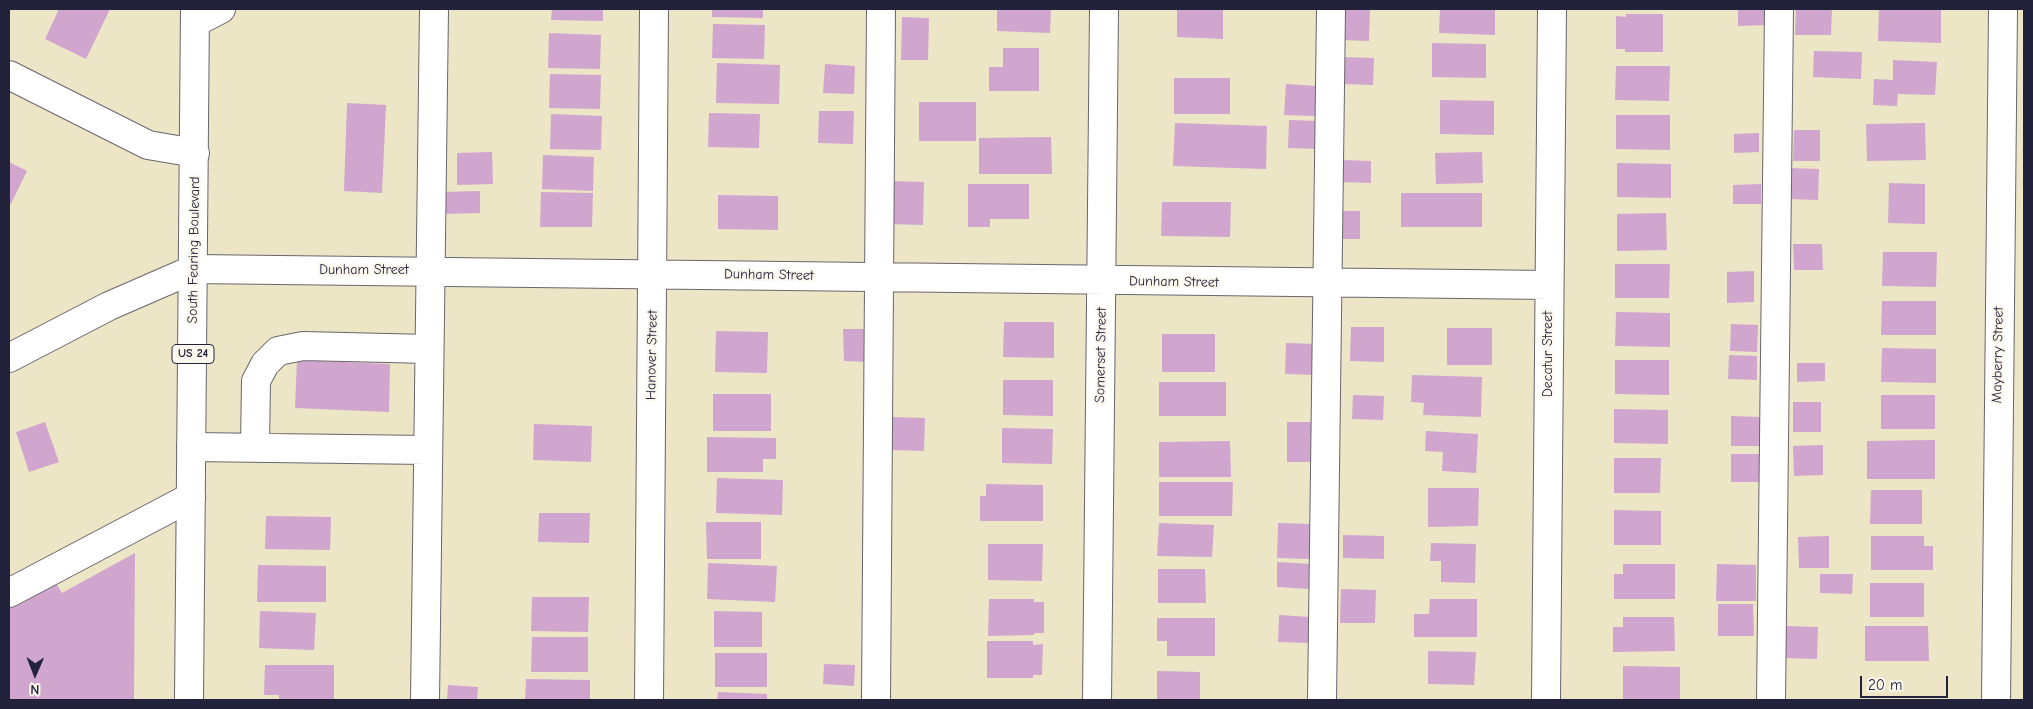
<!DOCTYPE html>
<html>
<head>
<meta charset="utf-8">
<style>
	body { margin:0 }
	#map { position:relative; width:2033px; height:709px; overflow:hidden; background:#ece5c6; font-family:"Comic Neue",sans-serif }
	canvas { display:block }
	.frame { position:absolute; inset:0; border:10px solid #22223b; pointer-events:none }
	.north { position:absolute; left:10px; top:649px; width:50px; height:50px; -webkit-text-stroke:4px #fbf7ec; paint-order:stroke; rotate:181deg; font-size:14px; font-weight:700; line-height:20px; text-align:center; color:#22223b }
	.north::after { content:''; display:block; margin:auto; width:18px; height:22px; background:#22223b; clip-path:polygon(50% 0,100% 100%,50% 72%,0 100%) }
	.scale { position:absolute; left:1860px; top:676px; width:88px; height:22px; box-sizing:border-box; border:2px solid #22223b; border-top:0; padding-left:6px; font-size:15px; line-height:18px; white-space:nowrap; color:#22223b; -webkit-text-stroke:4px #fbf7ec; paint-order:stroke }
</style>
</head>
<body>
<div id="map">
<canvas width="2033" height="709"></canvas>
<div class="frame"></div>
<div class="north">N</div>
<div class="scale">20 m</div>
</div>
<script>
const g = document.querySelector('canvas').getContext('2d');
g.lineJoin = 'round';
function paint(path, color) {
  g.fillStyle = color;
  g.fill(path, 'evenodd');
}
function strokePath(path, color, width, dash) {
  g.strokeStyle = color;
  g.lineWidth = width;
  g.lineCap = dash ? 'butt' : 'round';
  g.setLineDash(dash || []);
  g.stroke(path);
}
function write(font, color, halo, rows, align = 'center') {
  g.font = font + ' "Comic Neue",sans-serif';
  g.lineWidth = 4.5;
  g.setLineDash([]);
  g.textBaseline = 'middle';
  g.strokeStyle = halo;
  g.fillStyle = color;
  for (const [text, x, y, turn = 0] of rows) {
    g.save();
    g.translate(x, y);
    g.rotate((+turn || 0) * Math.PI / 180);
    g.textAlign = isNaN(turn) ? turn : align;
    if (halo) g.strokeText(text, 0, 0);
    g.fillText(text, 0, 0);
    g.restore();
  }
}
const building = new Path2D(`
	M59,9H110L86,59L45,39Z
	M552,9H603V21L551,20Z
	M712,9H763V18L712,17Z
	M997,9H1051L1050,33L997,31Z
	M1177,9H1223V39L1177,37Z
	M1341,9H1370L1369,41L1340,40Z
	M1440,9H1495V35L1439,33Z
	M1738,9H1768L1769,25L1738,26Z
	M1796,9H1832L1831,35H1795Z
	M1879,9H1941V43L1878,41Z
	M1626,14H1663V52H1625V49H1616V16L1626,17Z
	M902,17L929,18L928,60H901Z
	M713,24L765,25L764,59L712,58Z
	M549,33L601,35L600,69L548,68Z
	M1432,43L1486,44V78L1432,77Z
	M1003,48H1039V91H989V67H1003Z
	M1814,51L1862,52L1861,79L1813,77Z
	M1342,57L1374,58L1373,85L1342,84Z
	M1893,60L1937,62L1935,95L1898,94L1897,106L1873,105L1874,79L1893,80Z
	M717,63L780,65L779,104L716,103Z
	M825,64L855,66L854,94L823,93Z
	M1616,66H1670L1669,101L1615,100Z
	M550,74L601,75L600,109L549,108Z
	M1174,78H1230V114H1174Z
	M1286,84L1316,86L1315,116L1284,115Z
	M1440,100L1494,101V135L1440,134Z
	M919,102H976V141H919Z
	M347,103L386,105L382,193L344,191Z
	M819,111H854L853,144L818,143Z
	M709,113L760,114L759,148L708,147Z
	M551,114L602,116L601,150L550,149Z
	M1616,115H1670V150L1616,149Z
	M1289,120L1319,121L1317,149L1288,148Z
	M1175,123L1267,126L1266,169L1173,166Z
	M1925,123L1926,160L1867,161L1866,124Z
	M1794,130H1820V161H1793Z
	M1759,133V152L1734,153V134Z
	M1051,137L1052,174H979V138Z
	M492,152L493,184L457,185V153Z
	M1482,152L1483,183L1436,184L1435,153Z
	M543,155L594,157L593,191L542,189Z
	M1340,160L1371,161V183L1339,182Z
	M9,162L27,171L11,204L9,202Z
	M1617,163L1671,164V198L1617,197Z
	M1789,168L1819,169L1818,200L1788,199Z
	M891,181L924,182L923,225L889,224Z
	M1889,183L1925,184V224L1888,223Z
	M968,184H1029V219H990V227H968Z
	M1761,184V204H1733V185Z
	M480,191V213L442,214L441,192Z
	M541,192L593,193L592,227H540Z
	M1401,193H1482V227H1401Z
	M718,195L778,196V230L718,229Z
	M1162,202H1231L1230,237L1161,236Z
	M1340,211H1360V239H1340Z
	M1666,213L1667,250L1617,251V214Z
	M1793,244H1822L1823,270H1794Z
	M1883,252H1937L1936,287L1882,286Z
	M1615,264H1670L1669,298H1615Z
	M1754,271V302L1727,303V272Z
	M1882,301H1936V335H1881Z
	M1616,312L1670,313V347L1615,346Z
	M1004,322H1054V358L1003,357Z
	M1731,324L1758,325L1757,352L1730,351Z
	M1351,327H1384V362L1350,361Z
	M1447,328H1492V365H1447Z
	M843,329H867V362L844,361Z
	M716,331L768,332L767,373L715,372Z
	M1162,334H1215V372H1162Z
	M1286,343L1317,344L1316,375L1285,374Z
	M1882,348L1936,349V383L1881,382Z
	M1729,355L1757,356V380L1728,379Z
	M297,360L390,364L389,412L295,408Z
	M1615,360H1669V395L1615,394Z
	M1797,363H1825V381L1797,382Z
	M1412,375L1482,377L1481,417L1423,415L1424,403L1411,402Z
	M1003,380H1053V416L1003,415Z
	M1159,382H1226V416H1159Z
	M713,394H771V431H713Z
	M1353,395L1384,396L1383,420L1352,419Z
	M1881,395H1935V429H1881Z
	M1793,402H1821V432H1793Z
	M1614,409L1668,410V444L1614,443Z
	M1731,416L1760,417V446H1731Z
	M892,417L925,418L924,451L891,450Z
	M45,422L59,462L29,472L16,432Z
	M1287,422H1315L1316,462H1287Z
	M534,424L592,426L591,462L533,460Z
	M1002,428L1053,429L1052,464L1002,463Z
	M1426,431L1478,434L1476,473L1442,471L1443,452L1425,451Z
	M707,437L776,438V459H763V472H707Z
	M1935,440V479H1867V441Z
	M1230,441L1231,477H1159V442Z
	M1823,445V475L1794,476L1793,446Z
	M1731,454H1759V482H1731Z
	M1614,458H1661L1660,493H1614Z
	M717,478L783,480L782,515L716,513Z
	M1159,482H1233L1232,516H1159Z
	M986,484L1043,485V521H980V496H986Z
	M1428,488H1479L1478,526L1428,527Z
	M1871,490H1922V524H1870Z
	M1614,510L1661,511V545H1614Z
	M539,513H590L589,543L538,542Z
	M266,516L331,517L330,550L265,549Z
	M706,522H761V559H707Z
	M1159,523L1214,525L1212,557L1157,556Z
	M1278,523L1311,524L1310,559L1277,558Z
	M1343,535L1384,536V559L1343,558Z
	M1829,536V568H1799L1798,537Z
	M1871,536H1924V546H1933V570H1871Z
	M1431,543L1476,544L1475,583L1441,582V561H1430Z
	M988,544H1043L1042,581L988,580Z
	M135,553L134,700H9V605L54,580L62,593Z
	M1277,562L1311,564L1310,589L1277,587Z
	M708,563L777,566L775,602L707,599Z
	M1623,564H1675V599H1614V574H1623Z
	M1717,564L1756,565V601H1716Z
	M258,565L326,566V602H257Z
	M1158,569H1205L1206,603H1158Z
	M1820,574H1853L1852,594L1820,593Z
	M1870,583H1924V617H1870Z
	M1341,589L1376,590L1375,623H1340Z
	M532,597H589L588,632L531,631Z
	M989,599H1034V602H1044V633H1034V635L988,636Z
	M1430,599H1477V637H1414V614H1429Z
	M1718,604H1753L1754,636H1718Z
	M260,611L316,613L314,650L259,648Z
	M714,611L762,612V647H714Z
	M1279,615L1310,617L1309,643L1278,642Z
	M1623,617H1674L1675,651L1613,652V627H1623Z
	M1157,618H1215V656H1167V641H1157Z
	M1784,626L1818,627L1817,659L1784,658Z
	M1865,626H1928L1929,661H1865Z
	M532,637H588V672H531Z
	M987,641H1033V645L1043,644L1042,675H1033V678H987Z
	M1428,651L1476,652L1474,685L1428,684Z
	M715,653H767V687H715Z
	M824,664L855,665L854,686L823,684Z
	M265,665H334V700L279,699V695H264Z
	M1623,666L1680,667V700H1623Z
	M1157,671L1200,672V700H1157Z
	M526,679L590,680V700H525Z
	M448,685L478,687L477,700H447Z
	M718,692L767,694V700H717Z`);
const minor = new Path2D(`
	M196,22L221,9
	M9,75L148,145L195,153
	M9,358L109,306L194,269L1549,285
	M191,447L428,450
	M255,448L256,381L265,364L278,351L303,346L429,349
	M9,593L191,497
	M425,700L434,9
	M649,700L654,9
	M876,700L881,9
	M1097,700L1104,9
	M1322,700L1331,9
	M1546,700L1552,9
	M1771,700L1779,9
	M1996,700L2003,9`);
const major = new Path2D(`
	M189,700L195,9`);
const shields = [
	[193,354,42]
];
const shieldNames = [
	["US 24",193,354]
];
const streetNames = [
	["South Fearing Boulevard",194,250,-89],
	["Dunham Street",364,270],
	["Dunham Street",769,275,1],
	["Dunham Street",1174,282,1],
	["Decatur Street",1548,354,-90],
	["Hanover Street",652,355,-89],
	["Somerset Street",1101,355,-89],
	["Mayberry Street",1998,355,-89]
];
paint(building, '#d0a6cf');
strokePath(minor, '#69666c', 30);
strokePath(major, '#69666c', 30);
strokePath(minor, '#fff', 28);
strokePath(major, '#fff', 28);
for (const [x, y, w] of shields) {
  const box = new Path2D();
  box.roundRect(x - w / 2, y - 9.5, w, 19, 4);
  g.fillStyle = '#fbf7ec';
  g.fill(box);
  strokePath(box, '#22223b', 1);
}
write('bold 12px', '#22223b', null, shieldNames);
write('14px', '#22223b', '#fbf7ec', streetNames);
</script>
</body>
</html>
